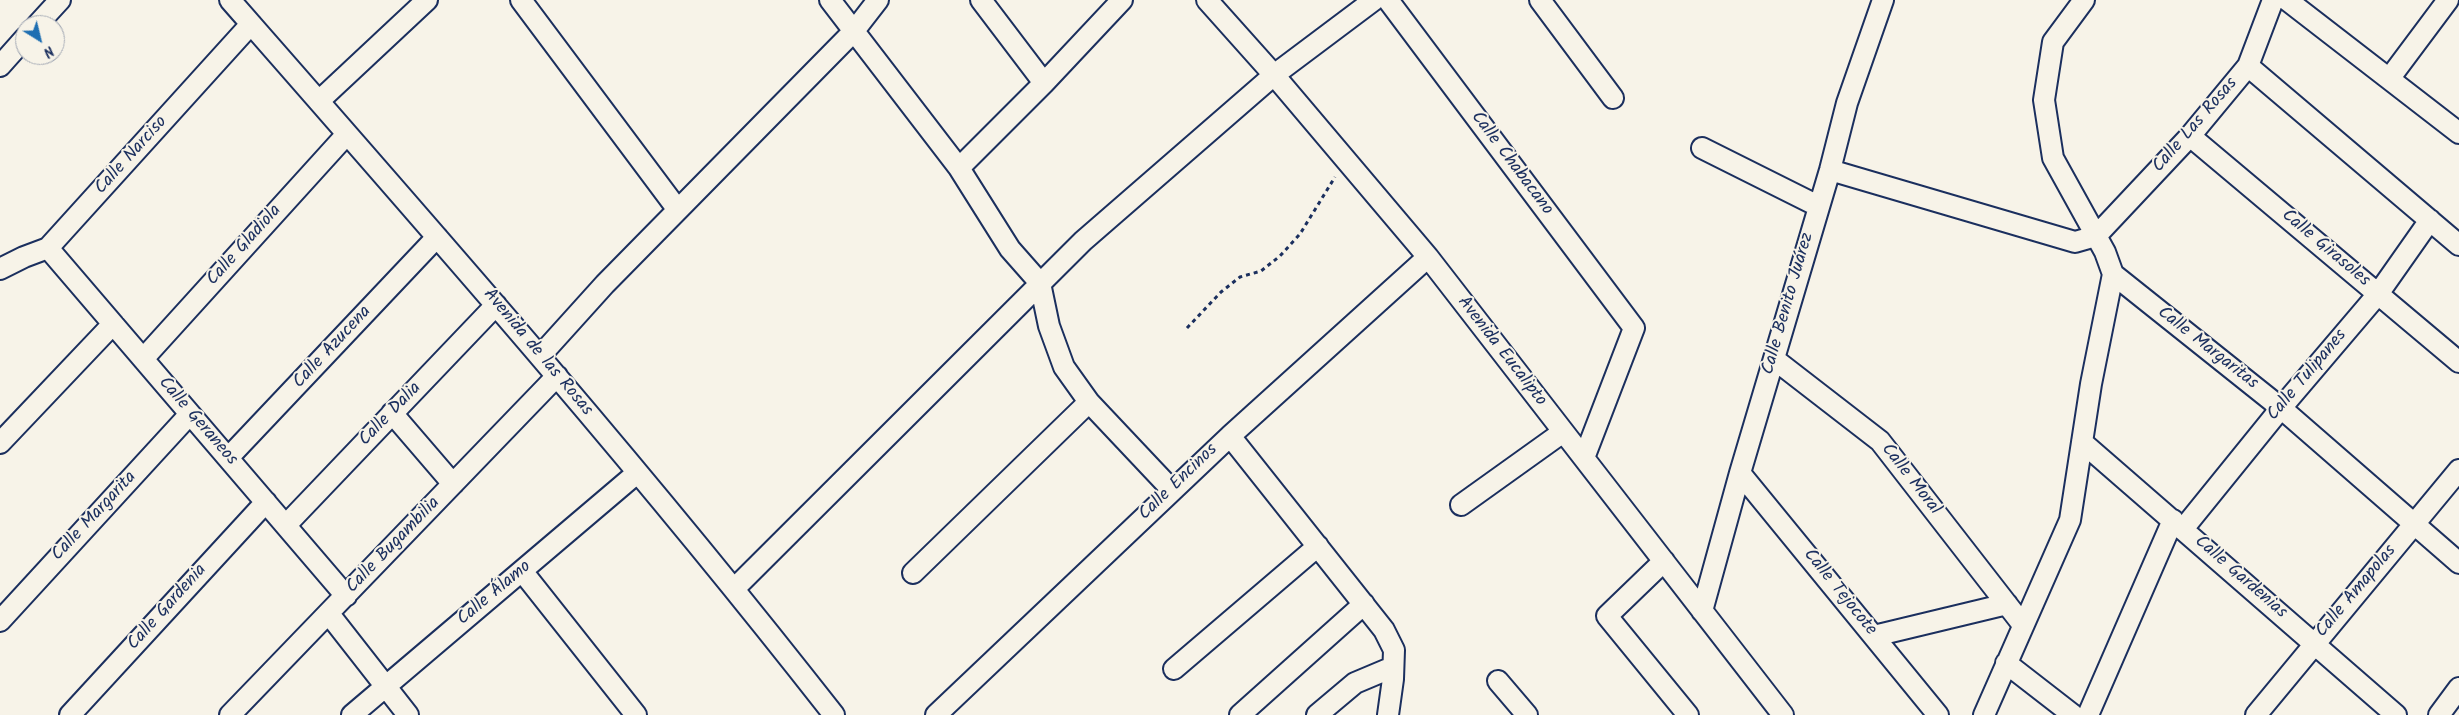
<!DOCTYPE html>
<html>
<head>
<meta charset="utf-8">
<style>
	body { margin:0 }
	#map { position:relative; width:2459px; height:715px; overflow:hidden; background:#f7f3e8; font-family:Kalam,sans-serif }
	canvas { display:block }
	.north { position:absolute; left:15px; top:15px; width:50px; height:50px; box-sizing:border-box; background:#f7f3e8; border:1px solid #9fa5b1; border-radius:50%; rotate:144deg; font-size:14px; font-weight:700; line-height:20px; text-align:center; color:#1b2f5e }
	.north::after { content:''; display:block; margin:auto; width:18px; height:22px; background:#1f6fb2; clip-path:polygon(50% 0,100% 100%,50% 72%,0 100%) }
</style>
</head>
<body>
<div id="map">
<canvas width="2459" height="715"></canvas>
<div class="north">N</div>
</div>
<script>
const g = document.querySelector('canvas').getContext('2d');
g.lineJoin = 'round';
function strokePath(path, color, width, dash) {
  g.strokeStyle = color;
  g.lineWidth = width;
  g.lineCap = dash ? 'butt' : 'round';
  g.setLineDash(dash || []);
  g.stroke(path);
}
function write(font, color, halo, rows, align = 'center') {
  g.font = font + ' Kalam,sans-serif';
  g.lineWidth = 4;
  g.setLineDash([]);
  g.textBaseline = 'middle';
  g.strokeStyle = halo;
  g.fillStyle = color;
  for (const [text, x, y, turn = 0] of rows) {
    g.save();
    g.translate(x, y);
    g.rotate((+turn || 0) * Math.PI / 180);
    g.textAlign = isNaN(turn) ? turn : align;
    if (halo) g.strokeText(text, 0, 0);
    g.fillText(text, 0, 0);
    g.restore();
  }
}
const path = new Path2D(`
	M1187,328L1221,292L1240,277L1261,271L1280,256L1300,234L1335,177`);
const street = new Path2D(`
	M230,0C436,235 642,469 834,715
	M521,0L678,210
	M830,0L959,168L1010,249L1040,283L1049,326L1064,367L1089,402L1172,490
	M981,0L1044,83
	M1207,0L1274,75L1428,257L1783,715
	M1388,0L1634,328L1584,458
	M1540,0L1613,98
	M2287,0L2459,133
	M37,25L60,0
	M0,66L25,38
	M2248,66L2459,245
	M2389,79L2448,0
	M319,101L427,0
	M2190,136L2459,362
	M1702,148L1818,206
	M959,168L1044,83L1122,0
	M1830,170L2075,242L2096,236L2190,136L2248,66L2273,0
	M48,248L346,596
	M0,269L24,257L48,248L251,24
	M2113,274L2281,408L2459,563
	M540,356L605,284L854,31L878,0
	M143,359L347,134
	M1774,359L1880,441L2023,625
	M392,413L453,484
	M1230,436L1384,630L1394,650L1393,679L1388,715
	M2082,442L2396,715
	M0,443L113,324
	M228,458L437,237
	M1740,473L1938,715
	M1461,505L1563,432
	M286,525L496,305
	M2183,529L2281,408L2378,294L2430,220
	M1664,561L1607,616L1688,715
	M522,571L636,715
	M913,573L1089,402
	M735,588L1083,241L1274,75L1374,0
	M1702,611L1740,473L1830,170L1847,103L1883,0
	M329,614L408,715
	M0,621L190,414
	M1874,636L2007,604
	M2006,663L2073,715
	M1174,669L1318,546
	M1498,681L1527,715
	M70,715L266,502
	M230,715L557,376
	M352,715L637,473
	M936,715L1230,436L1428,257
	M1240,715L1364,604
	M1317,715L1355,683L1393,667
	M1984,715L2070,520L2091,384L2113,274L2105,252L2053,158L2044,100L2053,42L2084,0
	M2088,715L2173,520
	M2256,715L2459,470
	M2439,715L2459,688`);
const streetNames = [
	["Calle Las Rosas",2196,126,-49],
	["Calle Narciso",132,156,-48],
	["Calle Chabacano",1511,164,53],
	["Calle Gladiola",245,246,-48],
	["Calle Girasoles",2325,249,40],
	["Calle Benito Juárez",1789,304,-74],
	["Calle Azucena",333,348,-47],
	["Calle Margaritas",2207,349,38],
	["Avenida Eucalipto",1501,352,52],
	["Avenida de las Rosas",537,353,50],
	["Calle Tulipanes",2308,376,-50],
	["Calle Dalia",391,415,-46],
	["Calle Geraneos",197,422,49],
	["Calle Moral",1910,480,52],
	["Calle Encinos",1179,483,-44],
	["Calle Margarita",95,517,-47],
	["Calle Bugambilia",394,546,-46],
	["Calle Gardenias",2240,578,41],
	["Calle Amapolas",2357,592,-50],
	["Calle Tejocote",1839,593,51],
	["Calle Álamo",495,594,-40],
	["Calle Gardenia",168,608,-48]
];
strokePath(street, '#1b2f5e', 24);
strokePath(path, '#1b2f5e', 3, [4, 4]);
strokePath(street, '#f7f3e8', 20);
write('18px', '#1b2f5e', '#f7f3e8', streetNames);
</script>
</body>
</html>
